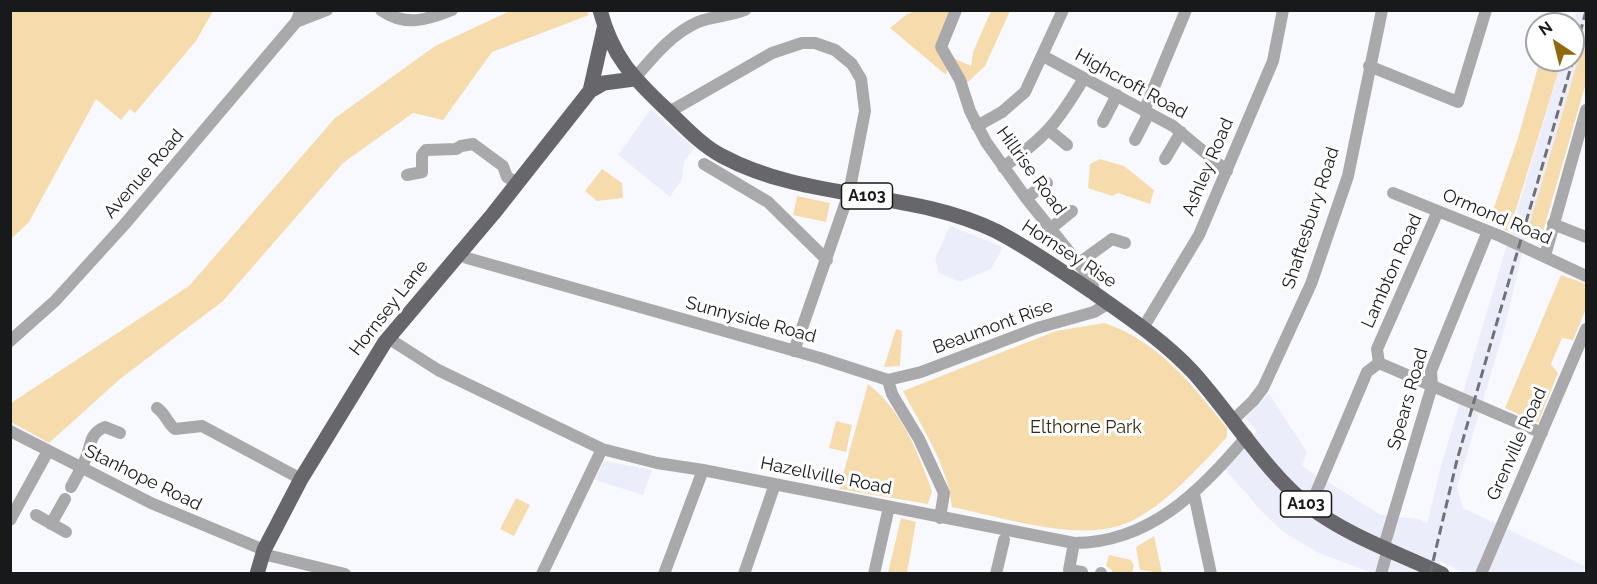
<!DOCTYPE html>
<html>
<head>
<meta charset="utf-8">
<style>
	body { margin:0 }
	#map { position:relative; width:1597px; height:584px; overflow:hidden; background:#f8f9ff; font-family:Raleway,sans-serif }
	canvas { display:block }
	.frame { position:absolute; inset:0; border:12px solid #18191b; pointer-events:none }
	.north { position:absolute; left:1525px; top:12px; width:60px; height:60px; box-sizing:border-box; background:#fff; border:2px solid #a3a3a4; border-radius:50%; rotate:325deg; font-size:16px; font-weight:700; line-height:24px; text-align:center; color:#18191b }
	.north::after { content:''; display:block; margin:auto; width:21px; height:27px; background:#8f690e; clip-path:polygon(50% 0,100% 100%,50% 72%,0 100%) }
</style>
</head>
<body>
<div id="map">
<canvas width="1597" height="584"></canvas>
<div class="frame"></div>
<div class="north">N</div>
</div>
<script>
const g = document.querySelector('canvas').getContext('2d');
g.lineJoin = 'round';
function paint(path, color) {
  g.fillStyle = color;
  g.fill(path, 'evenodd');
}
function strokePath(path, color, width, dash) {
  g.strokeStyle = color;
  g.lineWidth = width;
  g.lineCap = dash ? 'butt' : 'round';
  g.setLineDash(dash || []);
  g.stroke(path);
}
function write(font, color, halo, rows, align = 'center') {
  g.font = font + ' Raleway,sans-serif';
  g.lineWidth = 6;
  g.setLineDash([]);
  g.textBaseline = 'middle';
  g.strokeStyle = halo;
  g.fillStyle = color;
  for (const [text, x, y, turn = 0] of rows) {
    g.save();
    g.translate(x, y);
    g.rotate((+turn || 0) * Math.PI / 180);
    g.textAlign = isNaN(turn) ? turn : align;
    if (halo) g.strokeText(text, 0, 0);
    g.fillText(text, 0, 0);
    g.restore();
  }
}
const built = new Path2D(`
	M1577,11H1586V33L1526,236L1504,330L1457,487L1463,508L1585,566L1583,573H1464L1440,561L1442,573H1372L1319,553L1285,533L1266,516L1223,467L1257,431L1245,418L1269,394L1307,452L1302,466L1381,515L1419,519L1427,524L1441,466L1562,60H1573V24Z
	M651,109L694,148L684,162L682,179L670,197L618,155Z
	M950,226L1003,247L991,269L960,282L939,273L935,259Z
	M604,461L652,470L643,495L595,480Z`);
const green = new Path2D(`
	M11,10L213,11L196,41L135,113L130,109L121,120L96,99L29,222L11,239Z
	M510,11H587L589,15L492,52L443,120L413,113L343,163L223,301L120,379L49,443L11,422V403L189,286L335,118L435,46Z
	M917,11H954L938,46L949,60L946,75L890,28L907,14Z
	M991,11H1010L985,66L967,83L951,57L971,66L973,52Z
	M1586,33V83L1540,242L1526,236Z
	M1540,60H1562L1509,232L1489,222L1518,138Z
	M1100,159L1124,166L1154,190L1150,204L1118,193L1112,196L1088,188L1090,164Z
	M602,169L622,183L623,198L597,201L585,191Z
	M797,196L830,203L826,222L793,215Z
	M1561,275L1586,284V309L1573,340L1562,338L1551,364L1558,373L1538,423L1505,408Z
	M1104,323C1158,340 1193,386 1227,428V437C1200,466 1158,514 1119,526C1070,540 1001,517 952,507C948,465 922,428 903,391L1056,331Z
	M896,329L902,331L900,366L884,367Z
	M868,384C901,409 918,452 932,491L928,504L839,489Z
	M836,421L852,425L846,452L829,448Z
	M516,498L530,505L514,536L500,529Z
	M901,518L916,522L907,573H888Z
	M1154,536L1162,573L1140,570L1136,547Z
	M1109,555L1131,560L1134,565L1132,573H1111L1112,570L1106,566Z`);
const minor = new Path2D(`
	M381,10C405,27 427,20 452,10
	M956,10L941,47L960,80L970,111L986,142L1026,198L1091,279L1095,294
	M296,22L327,10
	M1043,56L1173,126L1227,171
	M1369,66L1458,102L1486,10
	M634,79C653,57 671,34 698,22C713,16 730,16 745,10
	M1144,111L1186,10
	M669,112L772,53L802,43H815L835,50L852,64L861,79L865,111L849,193L794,351
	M1103,122L1117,95
	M977,126L1002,112L1025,92L1063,10
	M1050,131L1067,145
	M1135,140L1149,113
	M1165,159L1181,132
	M704,164L768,202L827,260
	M1003,167C1045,138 1058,122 1084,78
	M407,175L422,172V155L426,150L456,149L461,146L473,144L503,166L507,177L517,183
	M1393,193L1500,236L1586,276
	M1026,198L1047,183
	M1553,224L1586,237
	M1050,229L1072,211
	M459,252L467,258L820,358L888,380L921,372L1037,328L1094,312L1109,303
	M1545,256L1586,110
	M1079,263L1112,239L1125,243
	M1143,328L1199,235L1273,61L1283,10
	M388,338L438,370L602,449L657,463L703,470L1074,543C1149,543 1201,491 1247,436
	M10,341L55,301L124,225L296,22L301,10
	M1379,363L1542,433
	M1379,363L1377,349L1438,211
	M888,380L892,394L919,439L944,493L940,518
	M157,408C166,414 167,423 175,429L202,426L301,479
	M1233,420L1253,401L1263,388L1311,284L1348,176L1382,10
	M10,431L151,503L264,550
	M71,487C76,478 81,469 85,460C92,446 88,434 105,427L120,433
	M1194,494L1211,574
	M1310,507L1367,372L1379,363
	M36,515L66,532
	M10,520L48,451
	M51,524L65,499
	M1074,543L1069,570L1082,572
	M1384,546L1432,386L1431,371L1488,231
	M263,554L345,574
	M542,574L602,449
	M664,574L703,470
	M744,574L775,484
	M874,574L889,507
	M996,574L1004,540
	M1101,574V573
	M1381,574L1388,549
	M1481,574L1586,329`);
const major = new Path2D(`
	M600,10C612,56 632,77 666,109C683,125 701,145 722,156C808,202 909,189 996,231C1031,249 1061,271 1094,293C1128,317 1164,341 1193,372C1231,414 1266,473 1310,507C1348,536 1398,553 1442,574
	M590,91L604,83L634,79
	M257,574L264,550L301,479L385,342L493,214L590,91L604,29`);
const rail = new Path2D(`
	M1573,59L1586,11
	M1430,574L1457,460L1573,60`);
const shields = [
	[867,196,51],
	[1306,504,51]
];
const shieldNames = [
	["A103",867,196],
	["A103",1306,504]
];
const streetNames = [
	["Highcroft Road",1131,84,29],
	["Ashley Road",1208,167,-67],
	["Hillrise Road",1031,171,54],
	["Avenue Road",144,174,-49],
	["Ormond Road",1497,217,23],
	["Shaftesbury Road",1311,218,-72],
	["Hornsey Rise",1069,254,33],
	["Lambton Road",1392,271,-66],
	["Hornsey Lane",389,308,-52],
	["Sunnyside Road",751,320,15],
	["Beaumont Rise",993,327,-20],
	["Spears Road",1408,399,-74],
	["Grenville Road",1517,444,-66],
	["Hazellville Road",826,476,11],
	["Stanhope Road",143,478,26]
];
const parkNames = [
	["Elthorne Park",1086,428]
];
paint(built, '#ecedfb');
paint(green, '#f6dcad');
strokePath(minor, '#a9a9ab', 12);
strokePath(major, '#67676b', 15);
strokePath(rail, '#717276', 3, [9, 4.5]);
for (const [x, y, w] of shields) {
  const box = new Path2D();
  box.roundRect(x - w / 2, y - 13, w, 26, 4.5);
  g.fillStyle = '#fff';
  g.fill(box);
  strokePath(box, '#18191b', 1.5);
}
write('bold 16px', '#18191b', null, shieldNames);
write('18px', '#18191b', '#fff', streetNames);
write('18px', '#36290d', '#fff', parkNames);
</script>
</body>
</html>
